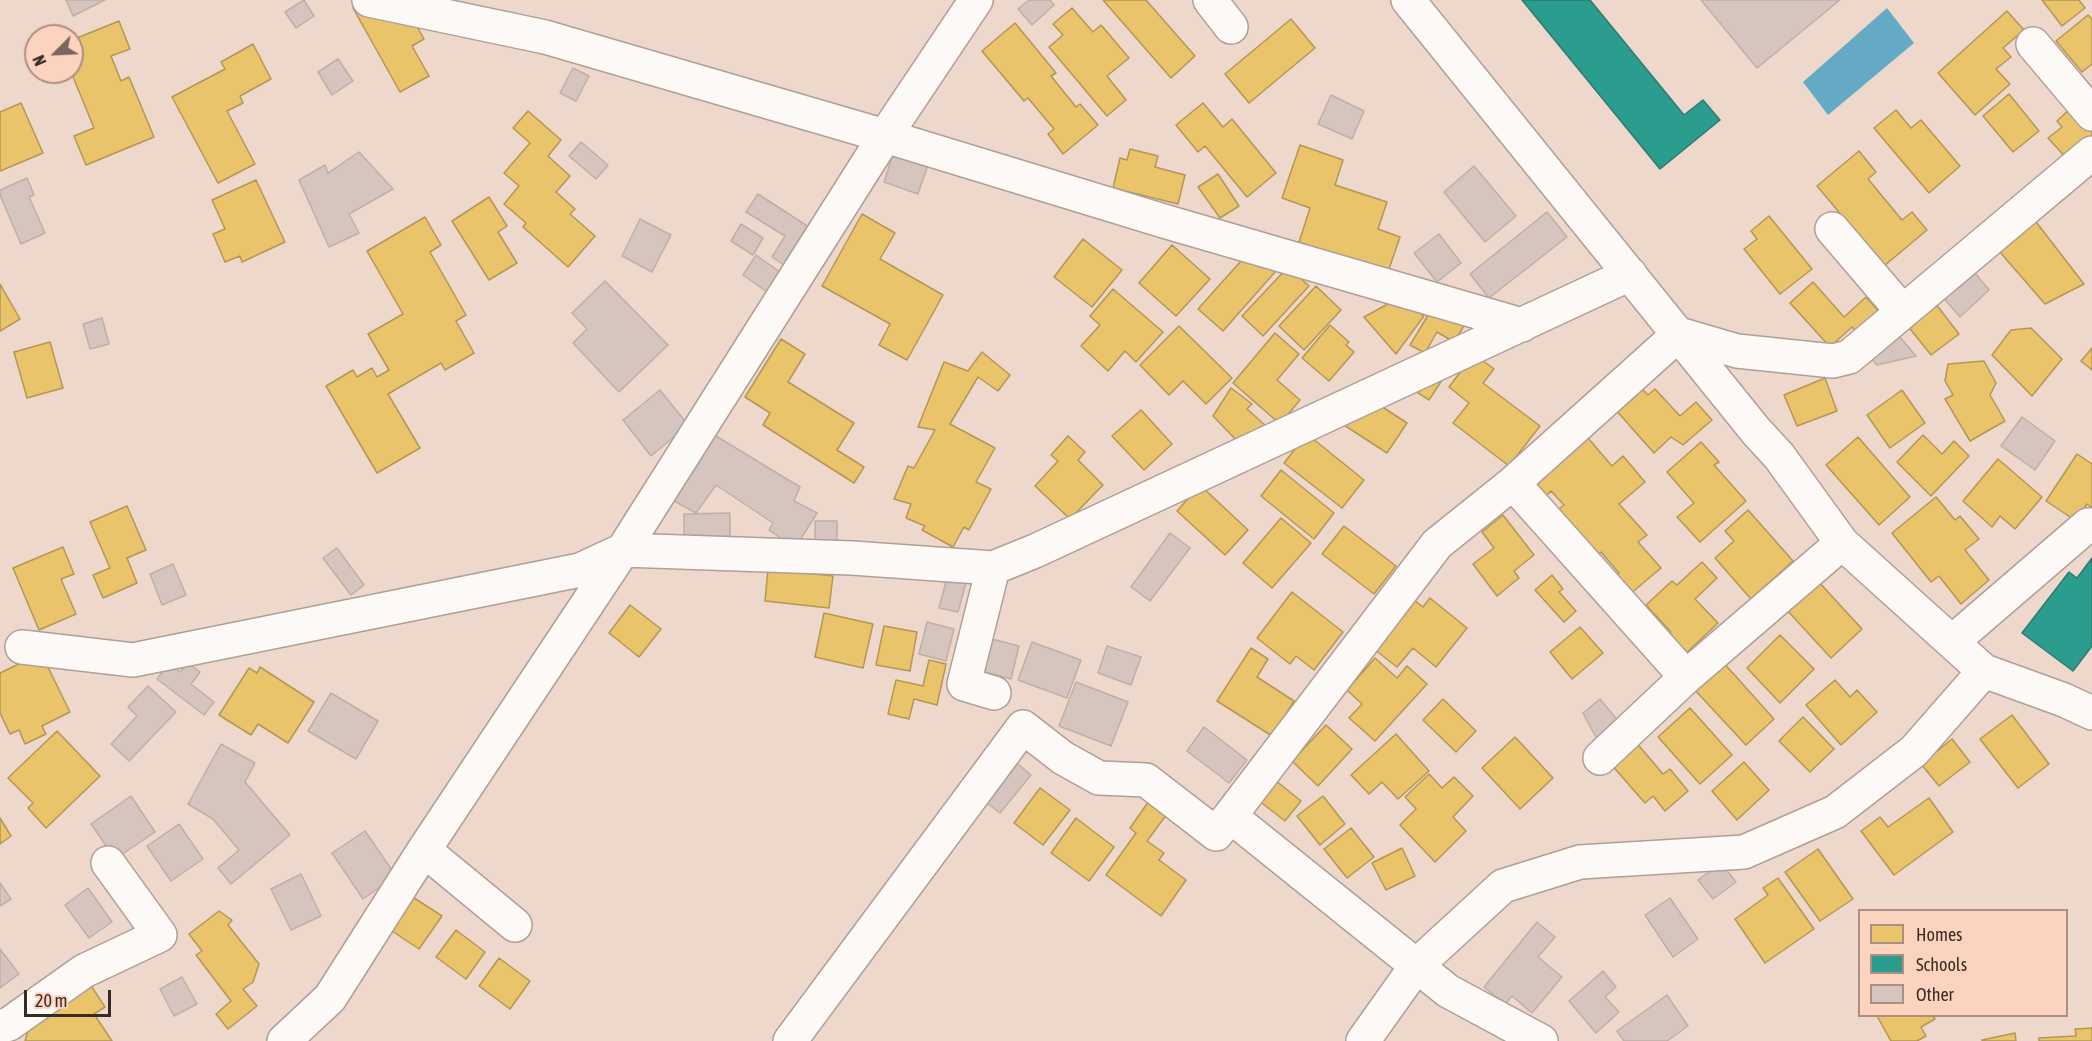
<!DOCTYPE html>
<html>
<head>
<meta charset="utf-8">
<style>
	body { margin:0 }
	#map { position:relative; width:2092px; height:1041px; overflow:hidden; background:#eed8cc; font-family:"Asap Condensed",sans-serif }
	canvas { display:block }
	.legend { position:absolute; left:1858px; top:909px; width:210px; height:108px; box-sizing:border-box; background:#fbd3bf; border:2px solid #ad8f81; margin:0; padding:8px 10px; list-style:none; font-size:18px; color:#392a23 }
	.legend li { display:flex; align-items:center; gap:12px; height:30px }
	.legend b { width:30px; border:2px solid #ad8f81 }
	.north { position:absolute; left:24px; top:24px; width:60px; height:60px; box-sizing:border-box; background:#fbd3bf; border:2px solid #ad8f81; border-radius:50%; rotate:246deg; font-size:16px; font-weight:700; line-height:24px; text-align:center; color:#392a23 }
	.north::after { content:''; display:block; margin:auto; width:21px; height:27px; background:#78675e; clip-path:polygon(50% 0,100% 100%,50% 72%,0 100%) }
	.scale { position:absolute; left:24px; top:990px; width:87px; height:27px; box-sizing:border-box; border:3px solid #392a23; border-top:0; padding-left:8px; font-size:18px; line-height:21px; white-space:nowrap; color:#392a23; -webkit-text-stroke:4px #fbd3bf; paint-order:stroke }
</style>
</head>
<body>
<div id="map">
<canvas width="2092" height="1041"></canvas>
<ul class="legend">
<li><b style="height:16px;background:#e9c46a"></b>Homes</li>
<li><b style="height:16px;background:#2a9d8f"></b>Schools</li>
<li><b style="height:16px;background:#d6c4be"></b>Other</li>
</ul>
<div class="north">N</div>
<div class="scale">20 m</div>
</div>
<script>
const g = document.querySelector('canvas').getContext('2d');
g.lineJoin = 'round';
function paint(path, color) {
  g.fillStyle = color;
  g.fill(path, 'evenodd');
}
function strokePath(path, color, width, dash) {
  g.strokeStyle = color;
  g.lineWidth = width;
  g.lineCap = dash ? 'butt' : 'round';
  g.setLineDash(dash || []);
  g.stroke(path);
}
const water = new Path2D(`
	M1887,8L1914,43L1828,115L1803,82Z`);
const homes = new Path2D(`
	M1103,0H1146L1195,56L1171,78Z
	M2042,0H2079L2085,8L2062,26Z
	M363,3L409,12L424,39L412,46L429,76L400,92L353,8Z
	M1072,8L1093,32L1101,25L1129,58L1107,76L1126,100L1107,116L1049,47L1063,35L1053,24Z
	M2007,11L2024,30L2003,48L2011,57L1996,69L2010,84L1975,115L1938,73Z
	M2088,15L2092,19V64L2082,72L2056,41Z
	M1291,19L1315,48L1249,103L1225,74Z
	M119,21L130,49L111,56L121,81L129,77L154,137L86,165L74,136L94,128L71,72L72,40Z
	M1015,23L1056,73L1051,76L1076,107L1080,104L1098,125L1063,154L1048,134L1054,129L1028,98L1024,101L982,51Z
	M253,44L271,79L240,96L243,103L227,111L255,164L218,183L172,97L225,69L221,62Z
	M2009,94L2039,131L2013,152L1983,116Z
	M21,103L43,153L0,171V112Z
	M1203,103L1223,127L1232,119L1276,173L1247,197L1205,146L1198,152L1176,125Z
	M2074,105L2092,125V140L2069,161L2048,138L2062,127L2057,121Z
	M1896,110L1911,128L1921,120L1960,166L1929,193L1874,128Z
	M528,111L561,140L548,156L570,176L556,192L575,209L570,214L595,236L568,267L523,227L526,223L504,204L519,186L504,173L530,143L513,128Z
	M1300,145L1343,160L1335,185L1387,202L1378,229L1400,237L1388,272L1299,242L1310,208L1282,198Z
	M1130,149L1158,156L1155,167L1185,175L1178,204L1113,188L1120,158L1127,160Z
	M1859,151L1876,172L1868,179L1902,220L1912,212L1927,230L1884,266L1817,186Z
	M1218,174L1239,206L1220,218L1198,187Z
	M256,180L285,242L242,262L240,256L225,262L213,234L225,229L212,200Z
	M489,197L507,226L498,232L517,263L489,280L452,221Z
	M862,214L895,233L880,259L943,295L907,360L879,345L890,324L822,286Z
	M1769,216L1812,269L1780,294L1744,249L1757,239L1751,231Z
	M425,217L441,245L430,252L466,315L456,321L474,353L445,370L441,363L388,394L420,448L377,473L326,386L353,370L357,377L372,368L377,377L389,370L368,334L403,314L367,251Z
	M2033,218L2084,284L2045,304L1999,251Z
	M1083,239L1122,270L1092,307L1054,277Z
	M1172,245L1210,279L1176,316L1139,283Z
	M1249,252L1283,263L1223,331L1198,309Z
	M1288,267L1309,286L1263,336L1242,316Z
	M1813,282L1844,317L1866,297L1880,313L1858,334L1852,327L1830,347L1790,303Z
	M0,284L20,319L0,331Z
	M1316,286L1341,310L1304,350L1279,326Z
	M1113,289L1163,332L1136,362L1125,351L1108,371L1081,346L1100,325L1090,316Z
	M1399,298L1424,316L1396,354L1364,317Z
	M1935,303L1959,334L1931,355L1907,325Z
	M1433,307L1470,316L1454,342L1437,332L1425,353L1410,345Z
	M1330,325L1349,342L1346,345L1354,352L1329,381L1302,358Z
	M1179,326L1232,378L1206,404L1183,381L1169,395L1140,365Z
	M2031,328L2062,359L2032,396L1992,355L2011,330Z
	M1275,333L1299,354L1277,380L1300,400L1280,424L1233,383Z
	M781,339L805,354L788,382L854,423L837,450L864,467L854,483L763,425L770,413L745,397Z
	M50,342L63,388L27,398L14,352Z
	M2092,348V370L2081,361Z
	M982,352L1010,375L998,391L978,377L950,424L995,448L976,482L991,489L969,530L964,527L953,547L922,530L925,526L906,518L911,504L894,499L908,466L914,468L935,430L918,427L944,362L968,371Z
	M1474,354L1494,369L1483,383L1540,426L1509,466L1453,423L1469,403L1449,387Z
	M1984,361L1996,383L1990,395L2005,421L1970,441L1945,399L1953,395L1945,381L1948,364Z
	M1446,374L1429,400L1409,387Z
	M1825,378L1837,411L1797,426L1784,395Z
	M1639,386L1648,395L1655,389L1680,416L1696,402L1712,420L1683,445L1671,437L1654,453L1614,408Z
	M1231,388L1252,404L1247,409L1266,426L1239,443L1213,416Z
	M1902,390L1925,423L1890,448L1867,415Z
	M1378,404L1407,423L1387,453L1344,425Z
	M1141,410L1172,444L1144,470L1112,436Z
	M1582,431L1612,466L1623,456L1645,482L1619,504L1647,535L1638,542L1661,568L1629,595L1614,578L1619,573L1601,552L1596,557L1556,511L1564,505L1551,491L1542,500L1525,480Z
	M1307,434L1364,480L1342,508L1284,463Z
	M1923,435L1942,454L1954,441L1969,456L1931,496L1897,462Z
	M1068,436L1085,452L1078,460L1103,485L1070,519L1035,486L1058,461L1051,455Z
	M1858,437L1910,497L1879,525L1826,465Z
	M1701,442L1719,462L1714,465L1746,501L1700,542L1677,517L1694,503L1667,472Z
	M2077,454L2092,464V508L2087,504L2076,521L2046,501Z
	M1998,459L2042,497L2015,529L2000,516L1992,527L1963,501Z
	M1281,470L1334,513L1314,539L1261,496Z
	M1200,485L1248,530L1225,555L1177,511Z
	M1936,497L1955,520L1960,516L1979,539L1965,550L1989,580L1961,604L1939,576L1931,582L1892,533Z
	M127,506L146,550L127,558L137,583L103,598L93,575L110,568L90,522Z
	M1748,510L1793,561L1751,599L1715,558L1734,541L1725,531Z
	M1503,515L1534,555L1514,571L1519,578L1497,596L1473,564L1494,548L1482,532Z
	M1281,518L1311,543L1272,588L1243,563Z
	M1344,526L1396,566L1374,594L1322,554Z
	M63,547L74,574L61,579L76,614L39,630L13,568Z
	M1702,562L1717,578L1695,599L1718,623L1681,658L1663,639L1671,632L1646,605L1672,581L1677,585Z
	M768,569L833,576L829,608L765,601Z
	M1552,575L1563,589L1559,592L1576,611L1564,622L1535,590Z
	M1817,580L1862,629L1831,658L1785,608Z
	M1292,592L1343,632L1314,670L1296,656L1290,664L1257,638Z
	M1409,596L1423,607L1430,598L1467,628L1436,667L1413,648L1397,667L1370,646Z
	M630,605L661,629L639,657L609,633Z
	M824,613L873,624L863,668L815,657Z
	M884,626L917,632L910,671L876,665Z
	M1580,627L1603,653L1572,679L1550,652Z
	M1780,635L1814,669L1780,703L1747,668Z
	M1251,648L1268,659L1257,677L1294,701L1272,736L1217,701Z
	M41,653L70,712L42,726L46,734L25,744L19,730L10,734L0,713V673Z
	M1375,658L1397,678L1407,666L1427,684L1375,741L1349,718L1362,704L1347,690Z
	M929,660L946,664L937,705L914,699L909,719L888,714L896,680L923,686Z
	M1722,661L1774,719L1746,745L1693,688Z
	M260,667L314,702L288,743L258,724L251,735L219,715L249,668L257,673Z
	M1835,680L1850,697L1857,690L1877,712L1841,745L1806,705Z
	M1443,699L1476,731L1456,752L1423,720Z
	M1690,708L1732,755L1700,784L1658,737Z
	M2012,715L2049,764L2018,788L1980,739Z
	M1803,717L1834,749L1810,772L1779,741Z
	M1326,725L1352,749L1318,786L1292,761Z
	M57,731L100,776L46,828L28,808L33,803L8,778Z
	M1396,734L1429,771L1398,799L1382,782L1369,794L1351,775Z
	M1515,737L1553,778L1520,809L1482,768Z
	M1952,739L1970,762L1939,786L1921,764Z
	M1634,740L1663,774L1670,769L1688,791L1665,811L1653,796L1645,803L1609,762Z
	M1744,762L1769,790L1737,820L1712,791Z
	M1429,774L1442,788L1454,777L1473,796L1453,817L1466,831L1435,862L1400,825L1416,809L1405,797Z
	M1275,780L1301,801L1285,821L1258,800Z
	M1040,788L1070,810L1043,845L1014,823Z
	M1323,796L1345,824L1320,845L1297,816Z
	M1929,798L1953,832L1894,875L1861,831L1880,817L1888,827Z
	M1149,801L1167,814L1147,841L1164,853L1159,860L1186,880L1161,916L1106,875L1136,833L1130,828Z
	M0,818L11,836L0,844Z
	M1076,818L1114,847L1089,881L1051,853Z
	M1351,828L1374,857L1347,878L1324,849Z
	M1402,848L1415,876L1386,890L1372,863Z
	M1818,849L1853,899L1820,921L1785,872Z
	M1778,878L1814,929L1765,963L1735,919L1768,895L1763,888Z
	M411,896L442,916L419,949L389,929Z
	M219,911L232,920L228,925L259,964L253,982L243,989L257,1006L228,1029L216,1014L231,1001L196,955L202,951L189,934Z
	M456,930L485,952L466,979L436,957Z
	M499,958L530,981L510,1009L479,986Z
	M88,981L105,1007L94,1014L112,1041H25L32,1018Z
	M1877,1016H1933L1935,1019L1921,1027L1926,1036L1917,1041H1891Z
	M2092,1028V1041H2039V1038L2076,1036L2075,1029Z
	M2015,1033L2016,1041H1982V1040Z`);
const schools = new Path2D(`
	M1522,0H1590L1684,115L1703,100L1720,120L1660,169Z
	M2092,558V646L2073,671L2022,633L2069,572L2077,578Z`);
const building = new Path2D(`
	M66,0H105L73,16Z
	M304,0L314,16L296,28L285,12Z
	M1029,0H1050L1054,5L1032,25L1018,9Z
	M1701,0H1840L1757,68Z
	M338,59L353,81L332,95L318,72Z
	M573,68L589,76L576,101L560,93Z
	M1331,95L1364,111L1352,139L1318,124Z
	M581,142L608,165L596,179L569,156Z
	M894,151L929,162L918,194L884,182Z
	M359,152L393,189L349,214L359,233L329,247L299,180L325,165L328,173Z
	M1474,166L1516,216L1485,242L1444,192Z
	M27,178L34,195L29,197L45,233L21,244L0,195V190Z
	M758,194L815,231L791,270L772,257L785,236L746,212Z
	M1547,212L1567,237L1489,298L1470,274Z
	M640,219L671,235L652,272L622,256Z
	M741,224L763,238L753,255L731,241Z
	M1439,234L1461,263L1437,282L1414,253Z
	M756,255L780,272L767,292L743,275Z
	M1970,267L1989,290L1960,317L1941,295Z
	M605,281L668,345L619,392L573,343L587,329L572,313Z
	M102,318L109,344L90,349L83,324Z
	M1893,329L1916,356L1877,365L1866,352Z
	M660,390L688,425L651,456L623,420Z
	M2022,417L2055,441L2035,470L2001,446Z
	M711,433L800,487L794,501L817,513L795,548L769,530L773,523L716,485L696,513L667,497Z
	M730,513V545H684V514Z
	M815,521H837V545H815Z
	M1170,533L1190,548L1150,601L1131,587Z
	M337,548L364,585L351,595L323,558Z
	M173,564L186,595L162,605L150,574Z
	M947,578L966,583L958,612L939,608Z
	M927,622L954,629L946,661L919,654Z
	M988,638L1019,646L1011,679L980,671Z
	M1032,642L1081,660L1067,698L1018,680Z
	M1107,646L1141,657L1131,685L1098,673Z
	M169,663L180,672L188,663L200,672L191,684L214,702L204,715L157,679Z
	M1076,682L1128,702L1111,746L1059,726Z
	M148,686L176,712L129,761L111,744L137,716L128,707Z
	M331,693L378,721L356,759L308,731Z
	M1600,699L1619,722L1598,741L1583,713Z
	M1204,727L1247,760L1229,783L1187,751Z
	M221,744L255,763L245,782L290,835L231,884L218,868L239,850L213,819L188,804Z
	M1011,758L1031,775L1000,813L979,797Z
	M131,796L155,832L115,859L91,824Z
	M179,824L203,859L171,881L147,846Z
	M365,831L396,876L363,899L332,853Z
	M1721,863L1736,882L1713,899L1698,880Z
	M301,874L321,916L291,930L271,889Z
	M0,883L11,899L0,906Z
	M88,888L112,922L89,938L65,905Z
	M1670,898L1698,939L1673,957L1645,915Z
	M1537,922L1555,937L1538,957L1562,977L1532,1013L1512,996L1505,1004L1484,987Z
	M0,949L19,974L0,988Z
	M1603,971L1616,987L1605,997L1619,1012L1596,1033L1569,1001Z
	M182,977L197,1004L174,1016L160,989Z
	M1667,995L1688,1026L1667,1041H1624L1617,1031Z`);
const minor = new Path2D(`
	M369,0L545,37L885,136L1167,222L1522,325
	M1210,0L1231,27
	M1408,0L1756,431L1779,456L1842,543L1984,671L2064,700L2092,713
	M2033,44L2092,114
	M1832,229L1903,312
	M1679,334L1737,351L1833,361L1849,357L2092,153
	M1679,334L1513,483L1686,677
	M1513,483L1437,544L1230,816L1448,991L1541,1041
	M993,568L964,684L994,693
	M1952,642L2088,525H2092
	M22,647L133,660L580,570L623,550L852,558L993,568L1035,551L1630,274
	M1600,758L1686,677L1842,543
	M424,850L515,925
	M0,1027L9,1024L84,971L160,935L108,863
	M284,1041L330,998L424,850L623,550L885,136L976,0
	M790,1041L1023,727L1063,758L1099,778L1146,780L1216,834L1230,816
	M1363,1041L1417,965L1503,886L1580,862L1744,852L1835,812L1914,751L1984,671`);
paint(water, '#64aac4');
paint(homes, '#e9c46a');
strokePath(homes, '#b49655', 1.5);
paint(schools, '#2a9d8f');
strokePath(schools, '#2e7a6f', 1.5);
paint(building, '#d6c4be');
strokePath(building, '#c0aea7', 1.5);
strokePath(minor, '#b09f96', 36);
strokePath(minor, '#fcf9f7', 33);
</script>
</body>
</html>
